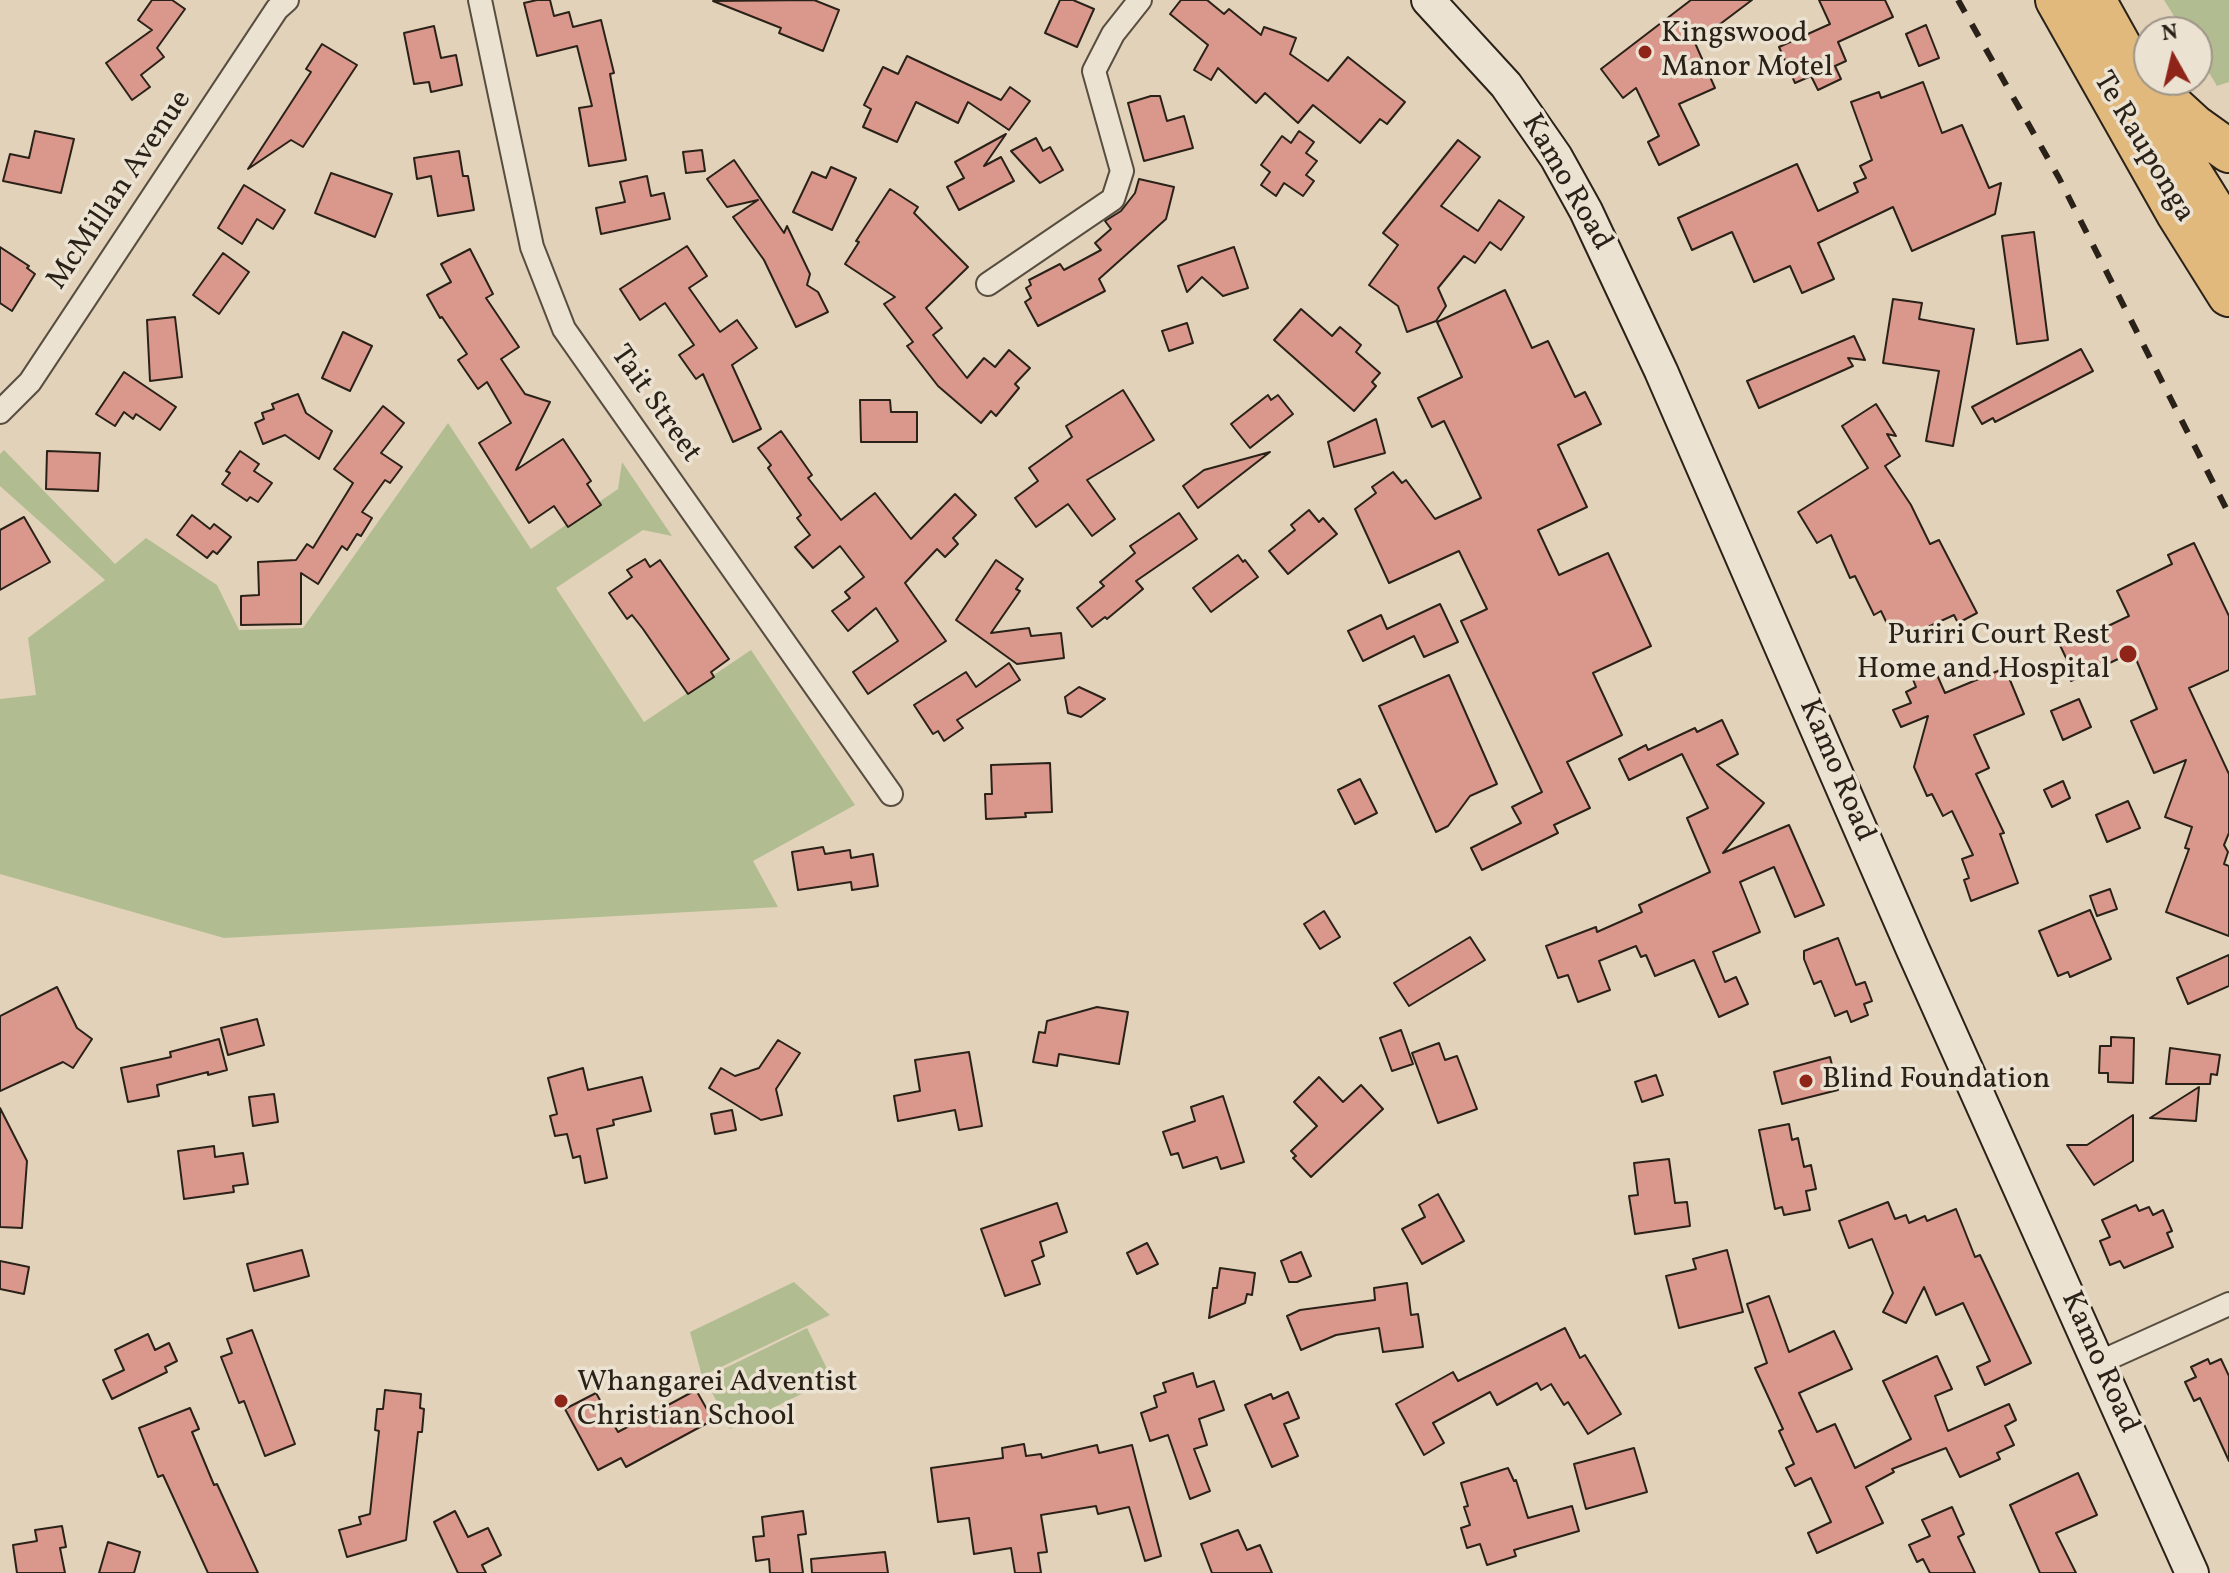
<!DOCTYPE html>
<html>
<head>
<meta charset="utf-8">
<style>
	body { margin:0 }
	#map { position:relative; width:2229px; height:1573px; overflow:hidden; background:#e2d2b9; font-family:Vollkorn,serif }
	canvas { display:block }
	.north { position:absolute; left:2133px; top:16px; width:80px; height:80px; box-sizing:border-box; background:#ece2d2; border:2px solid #9e9588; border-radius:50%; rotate:352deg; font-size:22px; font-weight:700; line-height:32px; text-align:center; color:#2a2218 }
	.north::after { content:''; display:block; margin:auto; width:28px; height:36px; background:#8f2418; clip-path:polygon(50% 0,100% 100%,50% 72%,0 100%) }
</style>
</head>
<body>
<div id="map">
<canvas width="2229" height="1573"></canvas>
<div class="north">N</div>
</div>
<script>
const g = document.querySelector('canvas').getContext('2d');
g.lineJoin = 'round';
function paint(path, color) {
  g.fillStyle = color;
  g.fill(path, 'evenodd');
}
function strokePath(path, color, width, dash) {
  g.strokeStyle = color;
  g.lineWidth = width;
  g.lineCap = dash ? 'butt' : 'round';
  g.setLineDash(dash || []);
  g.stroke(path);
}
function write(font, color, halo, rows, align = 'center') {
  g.font = font + ' Vollkorn,serif';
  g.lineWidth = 7;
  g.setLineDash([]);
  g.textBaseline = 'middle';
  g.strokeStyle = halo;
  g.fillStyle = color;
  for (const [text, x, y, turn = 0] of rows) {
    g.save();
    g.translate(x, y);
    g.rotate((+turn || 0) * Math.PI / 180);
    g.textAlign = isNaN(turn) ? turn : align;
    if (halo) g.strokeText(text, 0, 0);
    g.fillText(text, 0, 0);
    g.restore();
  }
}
const green = new Path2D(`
	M2164,0H2229V82L2217,86L2197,53V32H2184Z
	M448,423L531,549L618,489L622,462L672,536L643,530L556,588L644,722L751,650L855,805L753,861L778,907L224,938L0,874V699L36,695L28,638L105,580L0,486V454L4,450L115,564L146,538L217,585L239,630L303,628Z
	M794,1282L830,1315L702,1376L690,1332Z
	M807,1328L832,1379L730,1429L705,1378Z`);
const building = new Path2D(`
	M152,0H172L185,9L157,48L164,57L141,75L150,87L132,100L106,63L152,30L138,20Z
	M537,0H550L554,16L569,12L573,27L601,20L614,73L610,74L626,160L589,166L579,108L592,106L577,46L537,56L524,3Z
	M814,0L839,10L823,51L779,33L781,28L713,1Z
	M1060,0H1073L1094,9L1077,47L1045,33Z
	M1181,0H1207L1224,14L1229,9L1261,35L1264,27L1296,38L1290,54L1328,81L1348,57L1405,102L1387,124L1380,119L1360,143L1313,105L1298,123L1265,93L1256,103L1218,68L1211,80L1194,70L1208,45L1170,14Z
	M1691,0H1752L1695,43L1715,88L1679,104L1699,145L1659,165L1648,142L1659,136L1636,88L1623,98L1601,69Z
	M1819,0H1885L1893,17L1838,42L1846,61L1835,66L1841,79L1818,90L1811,76L1795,83L1779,47L1830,24Z
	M1926,25L1939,58L1919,66L1906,34Z
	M434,26L441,58L456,55L462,85L431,92L429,82L414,84L404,33Z
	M322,44L357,65L303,147L291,140L248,169L311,72L306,69Z
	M907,56L1001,100L1010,87L1030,101L1009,130L968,102L958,123L916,102L897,142L863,127L871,109L864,105L883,67L898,74Z
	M1923,82L1942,133L1962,125L1989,188L2001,183L1995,214L1912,251L1893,207L1818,243L1834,279L1802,293L1790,266L1754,282L1732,232L1692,250L1678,218L1797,164L1818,211L1858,192L1854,183L1866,178L1860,166L1872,160L1851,102L1879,92L1881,98Z
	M1151,96H1160L1167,121L1184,116L1193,148L1144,161L1128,103Z
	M35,131L74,139L61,193L3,181L10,154L29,158Z
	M1299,131L1314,142L1306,153L1317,161L1306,175L1314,181L1303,196L1284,183L1276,196L1261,185L1270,172L1261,165L1282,136L1291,143Z
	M1006,134L984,166L1001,157L1014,181L959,210L947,187L964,178L955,162Z
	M1036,138L1043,151L1050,147L1063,170L1040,183L1011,151Z
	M1458,140L1480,157L1441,206L1478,231L1499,200L1524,217L1501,250L1490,242L1475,263L1464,256L1438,288L1446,306L1436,321L1407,332L1398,306L1369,285L1398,245L1383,233Z
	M702,150L705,171L686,173L683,152Z
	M459,151L463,176H468L474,210L438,216L431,176L417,179L414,158Z
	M734,160L784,233L787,226L810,274L807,285L818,292L828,312L796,327L764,260L733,217L758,200L727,207L707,179Z
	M831,167L856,178L832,230L793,212L812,172L826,178Z
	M331,173L392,194L375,237L315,213Z
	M647,176L651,196L664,193L670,219L601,234L596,208L625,202L620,182Z
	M1139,179L1174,187L1166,219L1099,279L1105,291L1038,326L1025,302L1031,298L1026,288L1031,285L1029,280L1060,264L1064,270L1101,250L1095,243L1111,229L1105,221L1121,211L1135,193Z
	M244,185L285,210L273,229L257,219L242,244L218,228Z
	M890,189L918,207L914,213L968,267L926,308L942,328L933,335L967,378L984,358L995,367L1009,350L1030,368L1015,384L1019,388L996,416L991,411L981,423L938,386L907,346L913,342L884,304L895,297L845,264L859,242L856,241Z
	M2034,232L2048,340L2017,344L2002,236Z
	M687,246L707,276L689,288L720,332L737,320L757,348L732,365L761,429L733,442L703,374L696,379L679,355L694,345L665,303L640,320L620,289Z
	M0,247L29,266L27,268L35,274L12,311L0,303Z
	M1234,247L1248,288L1223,296L1202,277L1187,292L1178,266Z
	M470,249L493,294L486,298L519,347L501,359L525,394L550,402L516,470L563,439L591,481L587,484L601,505L568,527L554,506L529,523L479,443L511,423L487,382L478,389L458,360L467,354L442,317L440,318L427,295L451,282L441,264Z
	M223,253L249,272L219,314L193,295Z
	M1505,290L1532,348L1548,341L1575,397L1585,392L1601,424L1558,445L1587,507L1538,530L1559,575L1608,553L1651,646L1593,673L1622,735L1567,762L1590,808L1554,825L1558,833L1482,870L1471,848L1521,823L1512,807L1542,792L1461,621L1487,609L1459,551L1389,583L1355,509L1376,493L1372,487L1393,472L1402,483L1406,480L1435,519L1481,498L1444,421L1432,427L1418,398L1462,377L1437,322Z
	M1893,299L1922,303L1919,319L1974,329L1953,446L1926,441L1939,371L1883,363Z
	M1301,309L1332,336L1340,327L1361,345L1356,352L1380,373L1372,382L1376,386L1354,411L1274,340Z
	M175,317L182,377L150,381L147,320Z
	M1187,323L1193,343L1169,351L1162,331Z
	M343,332L372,346L350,391L322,378Z
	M1854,336L1865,360L1848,358L1853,366L1759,408L1747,381Z
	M2081,349L2093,371L1995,422L1993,418L1982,424L1972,407Z
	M124,372L176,407L160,430L136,414L133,419L124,412L115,426L96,414Z
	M1123,390L1154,440L1087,480L1115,519L1092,536L1068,504L1036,527L1015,498L1038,481L1029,468L1072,437L1066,426Z
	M298,394L306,413L332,431L319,459L285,435L263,444L255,423L264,419L262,413L274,409L272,404Z
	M1268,395L1271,400L1278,395L1293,414L1250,448L1231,424Z
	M860,400H890L891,412H917V442H861Z
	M1876,404L1896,436L1887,434L1900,456L1885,466L1911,505L1930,544L1939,540L1977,613L1958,623L1954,615L1908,636L1904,626L1891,632L1881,611L1874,615L1855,576L1850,578L1831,535L1817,543L1798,512L1868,468L1842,426Z
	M383,406L404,423L381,453L402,467L390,483L385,480L362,512L372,518L361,536L357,534L347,550L342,546L318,584L301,573V624L241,625V596L259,595L258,562L296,560L307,544L313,548L353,483L334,469Z
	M1376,419L1385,453L1334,467L1328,442Z
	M781,431L812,475L808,478L841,520L875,493L911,539L955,494L976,515L953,538L958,544L945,557L937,549L905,583L946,641L868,694L853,672L898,641L876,608L848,631L832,611L850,598L845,592L864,577L840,546L813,568L795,547L810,535L797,518L801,515L768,468L771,465L758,448Z
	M47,451L100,453L98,491L46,489Z
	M240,451L259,464L254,471L272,483L258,502L250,497L247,501L222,484L230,473L226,471Z
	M1270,452L1198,508L1183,486L1204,470Z
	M1309,510L1319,522L1323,518L1337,534L1288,574L1269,551L1295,530L1291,525Z
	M1179,513L1197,539L1136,581L1143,589L1107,619L1105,617L1092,627L1077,608L1104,586L1100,582L1135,553L1130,546Z
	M192,515L210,529L214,524L231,537L217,554L213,551L207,558L177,535Z
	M24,517L50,562L0,590V530Z
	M2194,543L2229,616V670L2189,688L2229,774V833L2224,845L2228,852L2224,864L2229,866V936L2166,912L2189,849L2185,848L2192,827L2165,817L2186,760L2154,773L2131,721L2157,709L2133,652L2071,681L2063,664L2068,662L2057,639L2083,627L2087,636L2129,616L2117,591L2172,564L2168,555Z
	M1238,555L1243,562L1245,560L1258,577L1211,612L1193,588Z
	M645,559L650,567L660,560L729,659L711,672L714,677L688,694L643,629L632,615L627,619L609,593L632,577L627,570Z
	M996,560L1023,579L1016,589L1020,591L991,633L1029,628L1031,636L1061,633L1064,658L1017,664L956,620Z
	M1440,604L1458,642L1424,657L1414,636L1363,661L1348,631L1381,615L1387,629Z
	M1009,663L1020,680L957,720L963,728L944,741L938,731L933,734L914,705L966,672L976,687Z
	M1934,668L1945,693L2005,668L2024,714L1974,735L1989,768L1976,774L2004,833L2000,834L2018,883L1971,901L1964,880L1969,878L1962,859L1973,855L1952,811L1943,816L1932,794L1927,796L1914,767L1928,716L1901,727L1893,710L1911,703L1906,692L1916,687L1912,677Z
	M1449,675L1497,784L1470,796L1448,826L1436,832L1379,706Z
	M1079,687L1105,699L1081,717L1068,713L1065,697Z
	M2079,699L2091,727L2063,740L2051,711Z
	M1722,720L1738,754L1717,765L1764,803L1723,853L1789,825L1824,905L1795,917L1774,867L1740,882L1760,932L1713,952L1725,982L1736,977L1748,1004L1719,1017L1694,960L1655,976L1646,955L1641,957L1636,946L1599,961L1610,990L1578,1002L1568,975L1558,978L1546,946L1596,927L1597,932L1642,912L1639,905L1710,872L1687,818L1708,808L1682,754L1629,780L1619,759L1646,745L1648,750L1695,728L1697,732Z
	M1050,763L1052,812L1025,813L1026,817L986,819L985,794H992L991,765Z
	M1360,779L1377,813L1355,824L1338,790Z
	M2063,781L2070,798L2052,807L2044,790Z
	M2128,801L2140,828L2107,842L2096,815Z
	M823,847L825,854L850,850L851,858L873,854L878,886L852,890L851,882L798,890L792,852Z
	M2110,889L2117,909L2097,916L2090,896Z
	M2090,910L2111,959L2070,977L2068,972L2058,976L2039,931Z
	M1324,911L1340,937L1320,949L1304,924Z
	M1470,937L1485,960L1409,1006L1394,983Z
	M1838,938L1856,985L1865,982L1872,1001L1864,1004L1868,1015L1851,1022L1847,1011L1835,1016L1821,981L1814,984L1804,959V951Z
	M2229,955V986L2188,1004L2177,978Z
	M57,987L77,1028L92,1039L73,1068L63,1062L0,1091V1016Z
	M1097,1007L1128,1012L1119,1064L1059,1054L1057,1066L1033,1062L1039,1032L1045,1033L1047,1021Z
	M257,1019L264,1045L228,1055L221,1028Z
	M1401,1030L1413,1064L1392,1071L1380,1038Z
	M2111,1037L2134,1038L2133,1083L2108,1082V1073H2099L2100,1046H2111Z
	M219,1039L227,1070L208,1075V1072L157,1085L159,1096L128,1102L121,1068L171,1057L170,1052Z
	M778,1040L800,1053L776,1089L782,1115L761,1120L709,1088L721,1068L735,1076L759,1068Z
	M1439,1043L1445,1060L1457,1056L1477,1109L1438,1123L1412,1053Z
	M2170,1048L2220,1055L2217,1075L2211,1074L2210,1084H2166Z
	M969,1052L982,1126L959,1130L955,1110L898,1121L894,1096L920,1091L915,1060Z
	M1830,1057L1838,1090L1782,1104L1774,1072Z
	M583,1068L588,1090L642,1077L651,1111L613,1120L614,1125L597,1129L607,1178L585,1183L580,1156L573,1158L567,1134L555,1136L550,1116L557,1114L548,1078Z
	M1656,1075L1663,1095L1642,1102L1635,1082Z
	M1319,1077L1343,1102L1361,1085L1383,1109L1311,1177L1293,1158L1296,1156L1291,1151L1317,1126L1294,1102Z
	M2199,1087L2196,1121L2150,1118Z
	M274,1094L278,1122L253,1126L249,1097Z
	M1223,1096L1244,1162L1221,1169L1217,1157L1183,1168L1178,1153L1171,1155L1163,1132L1195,1121L1191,1107Z
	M0,1108L27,1161L22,1228L0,1227Z
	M732,1110L736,1130L715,1134L711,1114Z
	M2133,1115V1161L2094,1185L2067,1145H2087Z
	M1789,1124L1792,1140L1798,1138L1804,1167L1811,1165L1816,1189L1806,1191L1810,1210L1784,1215L1782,1207L1775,1209L1759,1130Z
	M214,1146L215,1157L243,1153L248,1184L233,1186L234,1192L184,1199L178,1151Z
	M1669,1159L1675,1203L1687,1202L1690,1226L1635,1234L1629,1196L1638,1195L1634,1163Z
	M1438,1194L1464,1241L1422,1264L1402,1229L1425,1217L1419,1205Z
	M1888,1202L1895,1219L1906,1215L1909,1223L1925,1216L1927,1221L1956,1209L1975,1257L1980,1255L2031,1363L1985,1385L1977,1367L1990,1361L1963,1303L1936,1315L1924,1287L1906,1323L1883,1312L1893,1293L1872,1239L1849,1248L1839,1221Z
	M1057,1203L1067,1232L1040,1242L1044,1256L1032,1261L1040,1284L1005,1296L981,1229Z
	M2136,1205L2139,1211L2149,1207L2153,1215L2163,1210L2172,1231L2167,1233L2173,1247L2124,1268L2120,1261L2110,1265L2100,1241L2110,1237L2102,1220Z
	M1147,1243L1158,1264L1137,1274L1127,1253Z
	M302,1250L309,1276L254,1291L247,1264Z
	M1727,1250L1743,1312L1679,1328L1666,1276L1696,1269L1693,1259Z
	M1301,1252L1311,1276L1297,1282H1289L1281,1261Z
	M0,1261L29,1267L24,1294L0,1289Z
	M1220,1268L1255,1273L1252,1295L1247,1294L1245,1303L1209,1318L1213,1288H1217Z
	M1407,1283L1411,1315L1418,1314L1423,1347L1383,1352L1379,1328L1336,1335L1301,1350L1287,1316L1300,1310L1375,1300L1374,1288Z
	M1769,1296L1789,1352L1834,1331L1852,1369L1799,1393L1817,1432L1835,1424L1855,1468L1911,1439L1883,1381L1937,1356L1952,1389L1935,1396L1948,1431L2009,1404L2016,1420L2005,1426L2014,1445L1997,1453L2000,1459L1960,1477L1946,1448L1892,1469L1894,1472L1866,1487L1883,1523L1817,1553L1808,1533L1831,1522L1811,1478L1795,1486L1786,1468L1794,1464L1779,1431L1783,1429L1755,1368L1767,1363L1747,1304Z
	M1565,1328L1580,1358L1585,1355L1621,1414L1588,1434L1568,1402L1564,1405L1551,1384L1541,1390L1537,1383L1497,1405L1490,1392L1433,1423L1444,1443L1424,1455L1396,1404L1453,1372L1458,1381Z
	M252,1330L295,1444L265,1456L244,1401L239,1403L221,1357L232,1353L227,1339Z
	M148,1334L155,1350L169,1343L177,1361L165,1367L167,1372L112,1399L103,1380L124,1370L115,1350Z
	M2208,1359L2210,1364L2221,1359L2229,1376V1461L2200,1398L2194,1401L2185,1382L2196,1377L2191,1367Z
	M1193,1373L1197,1387L1214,1381L1224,1410L1199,1419L1207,1445L1194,1449L1210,1491L1190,1499L1168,1435L1150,1441L1141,1413L1157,1407L1154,1396L1166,1392L1163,1383Z
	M385,1390L421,1394L420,1408L424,1409L422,1432H418L406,1540L347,1557L339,1530L361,1524L359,1517L370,1514L379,1431L375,1430L377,1409H383Z
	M696,1390L713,1420L626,1467L621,1458L598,1470L565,1409L596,1393L618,1432Z
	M1288,1392L1299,1418L1284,1424L1298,1456L1272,1467L1245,1405L1271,1394L1273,1399Z
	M190,1408L199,1429L192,1432L214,1485L217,1484L258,1573H208L163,1475L158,1477L139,1428Z
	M1024,1444L1026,1456L1041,1454L1042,1458L1097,1445L1099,1453L1132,1445L1161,1556L1145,1561L1129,1507L1098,1514L1096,1506L1041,1515L1047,1552L1038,1553L1041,1573H1015L1011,1548L974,1554L969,1518L938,1522L931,1468L1003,1458L1002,1448Z
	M1634,1448L1647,1492L1586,1509L1574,1464Z
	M1508,1468L1514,1481L1516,1480L1528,1518L1572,1506L1579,1531L1514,1550L1516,1556L1487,1565L1480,1544L1467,1548L1461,1528L1470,1525L1464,1507L1468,1506L1461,1483Z
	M2078,1473L2097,1515L2056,1533L2076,1573H2040L2010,1505Z
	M1952,1507L1964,1534L1958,1537L1975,1573H1930L1923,1559L1917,1562L1909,1545L1930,1536L1922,1520Z
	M455,1511L468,1537L488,1528L501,1555L482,1565L486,1573H458L434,1522Z
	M803,1511L806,1534L798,1535L803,1573H770L769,1559L756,1561L753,1537L764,1536L762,1517Z
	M62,1526L66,1547L60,1548L65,1573H17L13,1545L37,1541L35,1530Z
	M1238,1530L1247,1550L1260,1545L1272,1573H1212L1201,1544Z
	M108,1542L140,1552L134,1573H99Z
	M885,1552L888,1573H812L811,1559Z`);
const street = new Path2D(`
	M480,0L532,247L564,329L891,794
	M988,284L1113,199L1122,171L1094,71L1113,34L1140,0
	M0,412L30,382L277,9L287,0
	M2098,1363L2229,1304`);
const secondary = new Path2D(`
	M1428,0L1506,85L1556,157L1586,211L1661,371L1913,950L2192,1573`);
const highway = new Path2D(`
	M2057,0L2177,212L2229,295
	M2094,0L2191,174L2229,235
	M2158,93L2194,126L2229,151`);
const rail = new Path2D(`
	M1958,0L2059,178L2229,514`);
const markers = [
	[1645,52,8,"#8f2418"],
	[2128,654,10,"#8f2418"],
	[1806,1081,8,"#8f2418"],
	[561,1401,8,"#8f2418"]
];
const poiNames = [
	["Kingswood",1661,35],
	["Manor Motel",1661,69],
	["Puriri Court Rest",2110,637,"right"],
	["Home and Hospital",2110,671,"right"],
	["Blind Foundation",1822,1081],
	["Whangarei Adventist",577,1384],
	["Christian School",577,1418]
];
const streetNames = [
	["Te Rauponga",2142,148,59],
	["Kamo Road",1565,183,60],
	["McMillan Avenue",121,191,-56],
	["Tait Street",654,405,55],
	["Kamo Road",1835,771,67],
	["Kamo Road",2098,1363,66]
];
paint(green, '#b1bd91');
paint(building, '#da988c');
strokePath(building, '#2a2218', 2);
strokePath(street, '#584e40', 26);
strokePath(secondary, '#2a2218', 36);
strokePath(highway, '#2a2218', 46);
strokePath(street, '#ece2d2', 22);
strokePath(secondary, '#ece2d2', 32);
strokePath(highway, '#e1b97c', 42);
strokePath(rail, '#2a2218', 6, [14, 14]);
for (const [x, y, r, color] of markers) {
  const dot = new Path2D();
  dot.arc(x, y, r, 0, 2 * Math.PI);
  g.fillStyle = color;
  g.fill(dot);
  strokePath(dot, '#ece2d2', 3);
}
write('30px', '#2a2218', '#ece2d2', poiNames, 'left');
write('30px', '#2a2218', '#ece2d2', streetNames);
</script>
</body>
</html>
